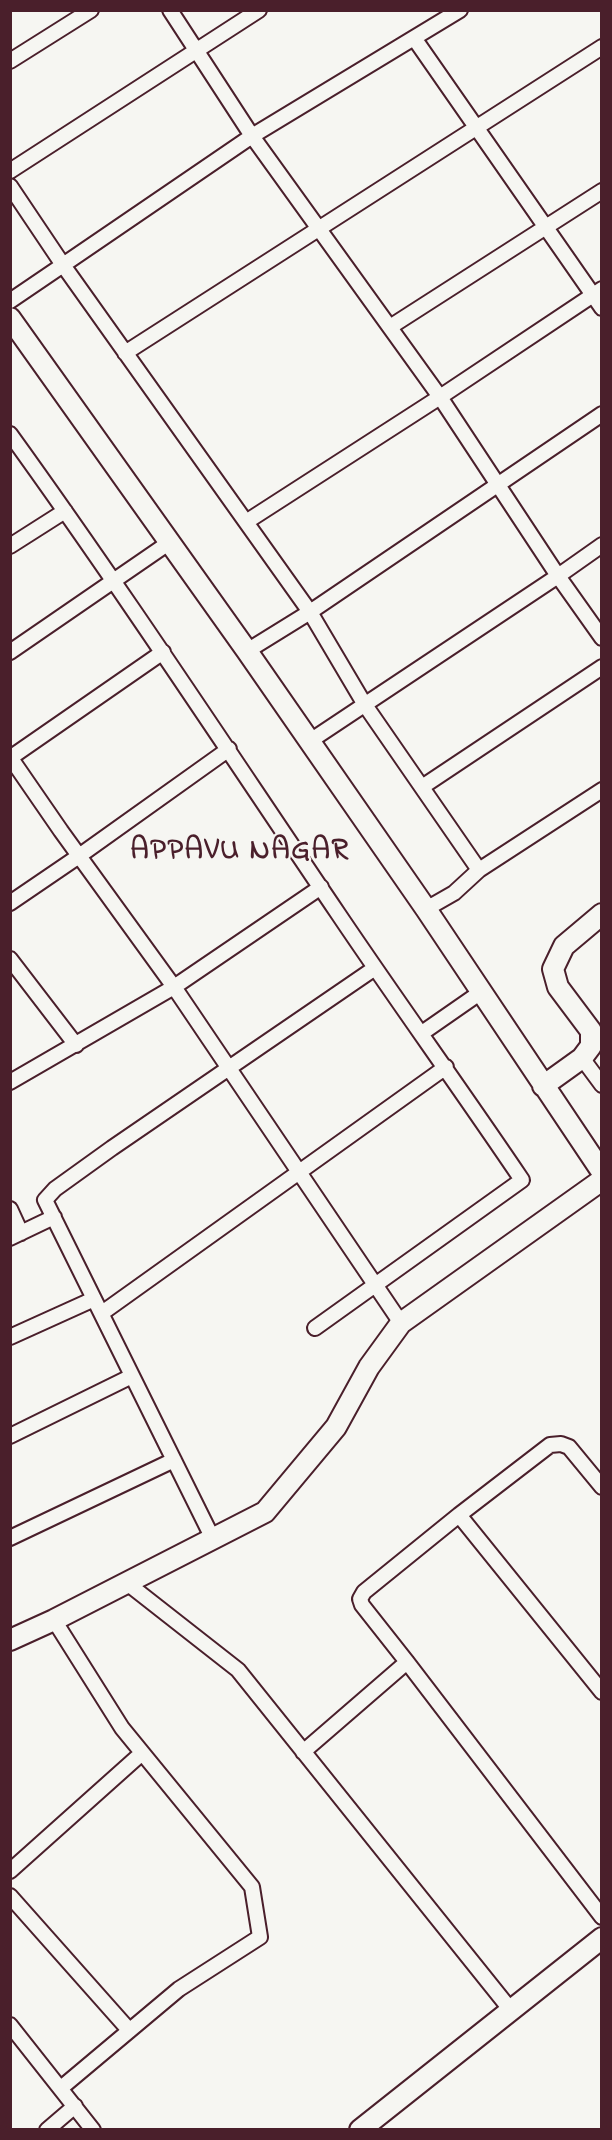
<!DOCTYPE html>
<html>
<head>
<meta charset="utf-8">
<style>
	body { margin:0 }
	#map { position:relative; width:612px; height:2140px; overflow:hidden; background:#f6f6f2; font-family:"Indie Flower",sans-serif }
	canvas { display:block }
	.frame { position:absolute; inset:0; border:12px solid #4a1f2b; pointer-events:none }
</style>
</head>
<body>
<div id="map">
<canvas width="612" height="2140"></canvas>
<div class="frame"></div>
</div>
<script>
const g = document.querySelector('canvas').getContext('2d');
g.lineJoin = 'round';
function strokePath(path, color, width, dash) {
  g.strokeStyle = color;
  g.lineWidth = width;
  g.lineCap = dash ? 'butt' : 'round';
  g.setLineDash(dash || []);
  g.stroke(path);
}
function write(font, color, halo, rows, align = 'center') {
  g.font = font + ' "Indie Flower",sans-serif';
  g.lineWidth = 4.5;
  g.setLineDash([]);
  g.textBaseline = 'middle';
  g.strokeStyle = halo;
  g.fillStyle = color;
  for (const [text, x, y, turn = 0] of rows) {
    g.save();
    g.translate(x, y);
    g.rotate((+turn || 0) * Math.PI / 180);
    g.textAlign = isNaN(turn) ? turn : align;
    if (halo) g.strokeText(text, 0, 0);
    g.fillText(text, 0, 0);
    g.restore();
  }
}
const street = new Path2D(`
	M170,10L252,136L440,397L558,576L602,638
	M414,38L602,308
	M10,61L91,10
	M10,171L259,10
	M10,186L63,265L252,136L460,10
	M10,301L63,265L310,612L247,651
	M390,327L602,191
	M125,353L602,47
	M10,434C124,592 230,754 339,915C399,1004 462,1091 522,1180L315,1328
	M246,522L440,397L602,289
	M10,546L65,511
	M10,652L170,542
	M310,741L558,576L602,545
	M10,757L61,831L174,987L401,1323
	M10,758L163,652
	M422,787L602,667
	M479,870L602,790
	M10,903L79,856L229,749
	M426,909L454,893L479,870L365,705L310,612L602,414
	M10,959L76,1045
	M422,1033L481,992
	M582,1058L602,1085
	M10,1082L174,987L321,887
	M10,1209L21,1233
	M10,1238L54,1217
	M102,1313L446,1067
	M10,1337L94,1299
	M10,1436L132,1376
	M602,1487L569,1447L561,1444L550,1445L459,1515L364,1592L360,1599L362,1605L407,1662L602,1917
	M459,1515L602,1692
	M10,1538L174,1460
	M213,1539L45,1200L55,1189L112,1148L375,968
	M127,1583L238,1670L510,2009
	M54,1620L122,1728L252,1887L260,1937L179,1989L61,2088
	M303,1752L407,1662
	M10,1871L142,1753
	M10,1896L129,2030
	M10,2025L93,2130
	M47,2130L75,2106`);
const secondary = new Path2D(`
	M10,318L247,651L426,909L602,1172
	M543,1086L582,1058L591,1046V1031L558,987L553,969L564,946L602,914
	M10,1640L54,1620L265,1512L336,1427L369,1367L401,1323L602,1180
	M360,2130L602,1938`);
const districtNames = [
	["APPAVU NAGAR",240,853]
];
strokePath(street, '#4a1f2b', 18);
strokePath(secondary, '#4a1f2b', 24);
strokePath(street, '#f6f6f2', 14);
strokePath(secondary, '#f6f6f2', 20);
g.letterSpacing = '1.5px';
write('bold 30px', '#4a1f2b', '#f6f6f2', districtNames);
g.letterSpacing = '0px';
</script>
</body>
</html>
